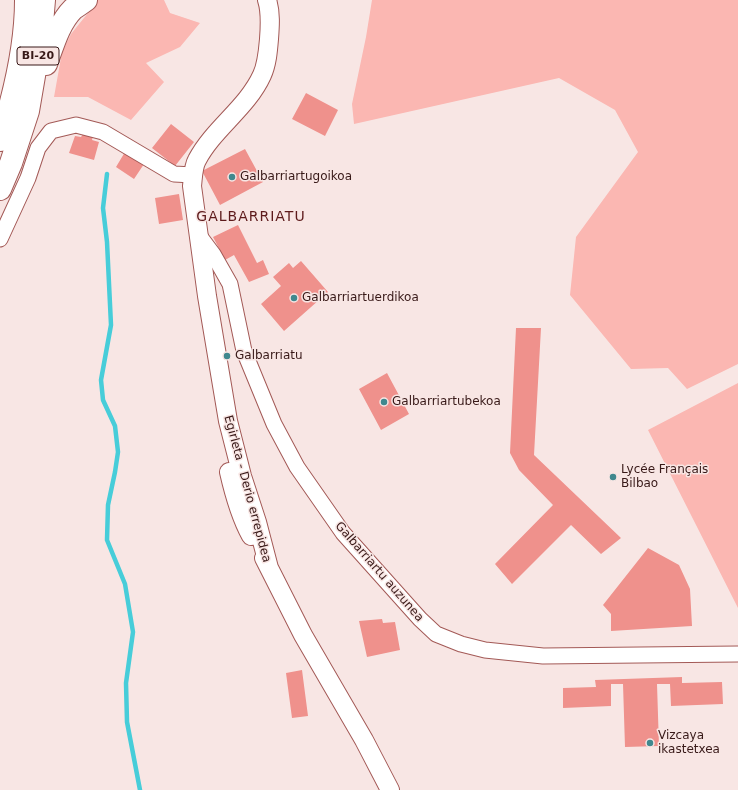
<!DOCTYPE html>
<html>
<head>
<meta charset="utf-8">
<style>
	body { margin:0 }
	canvas { display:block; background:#f8e6e4 }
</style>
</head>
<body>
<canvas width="738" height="790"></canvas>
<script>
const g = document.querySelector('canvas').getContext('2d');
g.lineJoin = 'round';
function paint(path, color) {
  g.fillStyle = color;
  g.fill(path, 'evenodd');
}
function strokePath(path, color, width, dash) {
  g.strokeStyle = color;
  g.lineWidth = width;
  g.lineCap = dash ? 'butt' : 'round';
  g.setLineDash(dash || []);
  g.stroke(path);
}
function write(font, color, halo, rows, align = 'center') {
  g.font = font + ' "DejaVu Sans",sans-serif';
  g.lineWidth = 3;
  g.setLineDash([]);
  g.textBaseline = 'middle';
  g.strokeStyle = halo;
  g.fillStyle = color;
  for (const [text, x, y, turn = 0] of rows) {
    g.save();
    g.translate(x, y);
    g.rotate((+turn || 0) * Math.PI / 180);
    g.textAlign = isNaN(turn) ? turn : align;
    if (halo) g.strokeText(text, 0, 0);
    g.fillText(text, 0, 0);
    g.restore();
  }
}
const green = new Path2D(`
	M91,0H164L170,13L200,23L180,47L146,63L164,82L131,120L88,97H54L62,52L71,34L88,13Z
	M372,0H738V364L687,389L668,368L631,369L570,295L576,237L638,152L615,110L559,78L354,124L352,104L366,37Z
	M738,383V608L648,430Z`);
const stream = new Path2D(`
	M107,174L103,208L107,242L111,325L101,380L103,400L115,426L118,452L115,472L108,505L107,540L125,584L133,632L126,683L127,722L140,790`);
const building = new Path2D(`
	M306,93L338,110L325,136L292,119Z
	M171,124L194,142L175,166L152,148Z
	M83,134L93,136L92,140L99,142L94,160L69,153L75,136L81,137Z
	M245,149L263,182L220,205L202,171Z
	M125,152L144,164L134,179L116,167Z
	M179,194L183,220L159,224L155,198Z
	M238,225L257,263L263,260L269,274L249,282L234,255L225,260L213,237Z
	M301,261L328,292L284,331L261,304L281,286L273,277L289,263L293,268Z
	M516,328H541L534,455L621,538L601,554L571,525L512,584L495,564L553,505L519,470L510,453Z
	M387,373L409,414L381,430L359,389Z
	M648,548L679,565L690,589L692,626L611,631V614L603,605Z
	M382,619L383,623L395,622L400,650L367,657L359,621Z
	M302,670L308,716L292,718L286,673Z
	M682,677V683L722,682L723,704L671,706L670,684H657L659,746L625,747L623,684H611V706L563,708V688L596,687L595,680Z`);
const minor = new Path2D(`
	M198,234L213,254L230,284L244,351L274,424L297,467L343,533L420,619L436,634L461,644L485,650L543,656L738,654
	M0,239L28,178L38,148L51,131L76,125L103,132L174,174L193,175`);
const tertiary = new Path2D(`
	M267,0C271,12 270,26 269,39C268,51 267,64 262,75C247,108 214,128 197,160C193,167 193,178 192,186L207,296L228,421L242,476L257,522L269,568
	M229,472C234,494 240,516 251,536
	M264,558L303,635L364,740L390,790`);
const primary = new Path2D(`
	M46,64C53,45 59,23 73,9C77,6 82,3 86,0
	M0,140C14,96 26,47 26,0
	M0,189L11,163L28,111L41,35L44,0`);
const markers = [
	[232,177,4,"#40888e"],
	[294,298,4,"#40888e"],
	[227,356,4,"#40888e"],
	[384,402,4,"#40888e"],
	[613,477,4,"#40888e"],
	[650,743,4,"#40888e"]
];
const shields = [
	[38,56,42]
];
const shieldNames = [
	["BI-20",38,56]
];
const poiNames = [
	["Galbarriartugoikoa",240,177],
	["Galbarriartuerdikoa",302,298],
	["Galbarriatu",235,356],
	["Galbarriartubekoa",392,402],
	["Lycée Français",621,470],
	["Bilbao",621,484],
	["Vizcaya",658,736],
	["ikastetxea",658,750]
];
const streetNames = [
	["Egirleta - Derio errepidea",247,489,75],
	["Galbarriartu auzunea",379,572,49]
];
const quarterNames = [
	["GALBARRIATU",251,217]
];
paint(green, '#fbb7b2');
strokePath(stream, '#47cdd9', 4.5);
paint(building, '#ef918c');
strokePath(minor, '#a35956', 17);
strokePath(tertiary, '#a35956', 20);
strokePath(primary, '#a35956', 24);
strokePath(minor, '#fff', 15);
strokePath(tertiary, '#fff', 18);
strokePath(primary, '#fff', 22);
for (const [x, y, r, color] of markers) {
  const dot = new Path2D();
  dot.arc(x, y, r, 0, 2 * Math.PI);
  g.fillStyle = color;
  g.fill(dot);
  strokePath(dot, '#f8e6e4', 1.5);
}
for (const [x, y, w] of shields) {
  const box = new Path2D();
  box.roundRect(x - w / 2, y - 9, w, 18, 3);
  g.fillStyle = '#f8e6e4';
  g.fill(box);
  strokePath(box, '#381918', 1);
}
write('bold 11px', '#381918', null, shieldNames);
write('12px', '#381918', '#f8e6e4', poiNames, 'left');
write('12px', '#381918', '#f8e6e4', streetNames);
g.letterSpacing = '1px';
write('14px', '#5d1a1b', '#f8e6e4', quarterNames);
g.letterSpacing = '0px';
</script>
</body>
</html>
